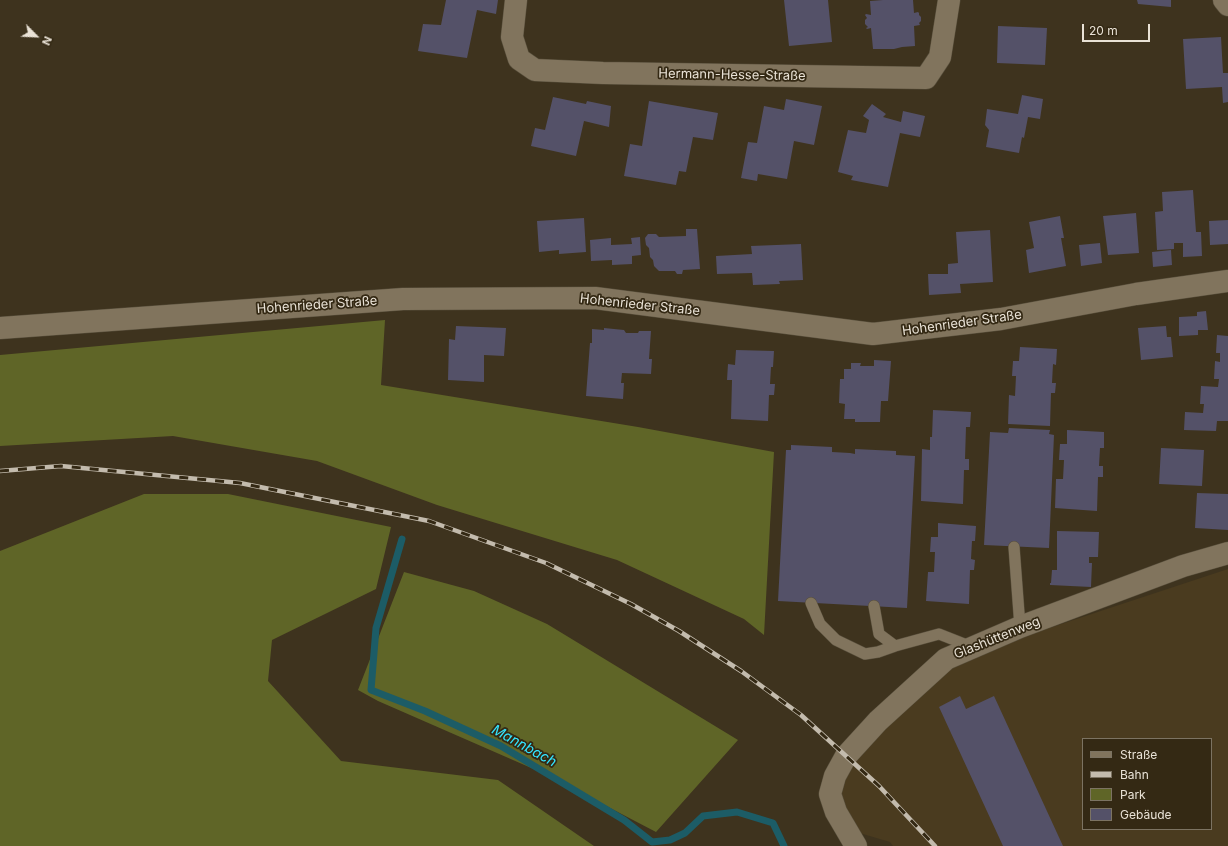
<!DOCTYPE html>
<html>
<head>
<meta charset="utf-8">
<style>
	body { margin:0 }
	#map { position:relative; width:1228px; height:846px; overflow:hidden; background:#3e331e; font-family:Inter,sans-serif }
	canvas { display:block }
	.legend { position:absolute; left:1082px; top:738px; width:130px; height:92px; box-sizing:border-box; background:#342914; border:1px solid #7c7362; margin:0; padding:5px 7px; list-style:none; font-size:12px; color:#e9e2d6 }
	.legend li { display:flex; align-items:center; gap:8px; height:20px }
	.legend b { width:20px; border:1px solid #7c7362 }
	.north { position:absolute; left:16px; top:16px; width:40px; height:40px; -webkit-text-stroke:3px #342914; paint-order:stroke; rotate:114deg; font-size:11px; font-weight:700; line-height:16px; text-align:center; color:#e9e2d6 }
	.north::after { content:''; display:block; margin:auto; width:14px; height:18px; background:#e9e2d6; clip-path:polygon(50% 0,100% 100%,50% 72%,0 100%) }
	.scale { position:absolute; left:1082px; top:24px; width:68px; height:18px; box-sizing:border-box; border:2px solid #e9e2d6; border-top:0; padding-left:5px; font-size:12px; line-height:14px; white-space:nowrap; color:#e9e2d6; -webkit-text-stroke:3px #342914; paint-order:stroke }
</style>
</head>
<body>
<div id="map">
<canvas width="1228" height="846"></canvas>
<ul class="legend">
<li><b style="height:5px;background:#81745d"></b>Straße</li>
<li><b style="height:5px;background:#c3bbad"></b>Bahn</li>
<li><b style="height:11px;background:#5f6527"></b>Park</li>
<li><b style="height:11px;background:#545168"></b>Gebäude</li>
</ul>
<div class="north">N</div>
<div class="scale">20 m</div>
</div>
<script>
const g = document.querySelector('canvas').getContext('2d');
g.lineJoin = 'round';
function paint(path, color) {
  g.fillStyle = color;
  g.fill(path, 'evenodd');
}
function strokePath(path, color, width, dash) {
  g.strokeStyle = color;
  g.lineWidth = width;
  g.lineCap = dash ? 'butt' : 'round';
  g.setLineDash(dash || []);
  g.stroke(path);
}
function write(font, color, halo, rows, align = 'center') {
  g.font = font + ' Inter,sans-serif';
  g.lineWidth = 3.5;
  g.setLineDash([]);
  g.textBaseline = 'middle';
  g.strokeStyle = halo;
  g.fillStyle = color;
  for (const [text, x, y, turn = 0] of rows) {
    g.save();
    g.translate(x, y);
    g.rotate((+turn || 0) * Math.PI / 180);
    g.textAlign = isNaN(turn) ? turn : align;
    if (halo) g.strokeText(text, 0, 0);
    g.fillText(text, 0, 0);
    g.restore();
  }
}
const built = new Path2D(`
	M1228,569V846H893L890,842L846,829L835,776L954,664L1025,636ZM1083,739H1211V829H1083Z`);
const green = new Path2D(`
	M385,320L381,385L638,427L774,452L764,635L744,619L617,560L437,505L317,461L173,436L0,446V355Z
	M144,494H228L391,527L376,589L272,640L268,681L341,761L498,780L594,846H0V551Z
	M404,572L474,591L547,624L738,740L656,832L545,774L378,701L358,690Z`);
const stream = new Path2D(`
	M402,539L376,628L371,690L425,711L501,746L624,820L652,842L670,840L685,833L703,816L737,812L773,823L784,846`);
const building = new Path2D(`
	M446,0H498L496,14L477,10L467,58L418,51L423,24L441,25Z
	M784,0H828L832,42L789,46Z
	M883,0H913L914,13L918,12L919,13V15L921,17V21L919,23L920,25L914,26L915,46L902,47L894,49H873L871,28L867,29L866,28L868,27L865,24V20L867,18L865,15L866,14L871,15L870,1Z
	M1137,0H1171V7L1138,4Z
	M998,26L1047,28L1045,65L997,63Z
	M1221,37L1223,73H1228V102L1223,103L1222,87L1186,89L1183,39Z
	M1022,95L1043,99L1040,119L1028,117L1024,138L1022,137L1019,153L986,147L989,130L985,125L987,109L1018,114Z
	M553,97L586,104L587,101L611,106L609,127L584,121L576,156L531,146L535,128L545,130Z
	M786,99L822,106L814,145L794,141L787,179L758,174L757,181L741,178L748,142L757,143L764,106L784,110Z
	M649,101L718,113L713,140L693,137L686,172L679,171L676,185L624,176L630,144L642,146Z
	M872,104L886,114L883,117L901,122L903,111L925,116L920,137L900,133L888,187L851,180L853,176L838,172L848,130L866,133L869,120L863,116Z
	M1193,190L1196,232H1201L1202,256L1183,257V243H1174V249L1157,250L1155,212L1163,211L1162,192Z
	M1136,213L1139,253L1108,255L1103,216Z
	M1060,216L1064,238H1061L1066,266L1029,273L1026,250L1034,248L1029,222Z
	M584,218L586,252L559,254V250L539,252L537,221Z
	M1228,220V244L1210,245L1209,221Z
	M686,229H697L700,269L683,270L682,274H677L675,271H659L654,266L653,260L650,257L649,248L646,245L645,238L648,234H656L659,237L686,236Z
	M990,230L993,282L960,284L961,293L929,295L928,274H948V264L958,263L956,232Z
	M640,237L641,255L632,256V264L612,265V260L591,261L590,240L611,238V245L632,244L631,238Z
	M1100,243L1102,263L1081,266L1079,245Z
	M801,244L803,280L779,281L780,284L753,285L752,273L717,274L716,256L752,254L751,246Z
	M1171,250L1172,265L1153,267L1152,252Z
	M1206,311L1208,330H1198V335L1179,336V317L1197,316V312Z
	M456,326L506,328L504,356L484,355V382L448,380L449,339L455,340Z
	M1166,326L1167,337H1171L1173,357L1141,360L1138,328Z
	M604,328L624,330L626,333H638L639,331H651L649,359H652L651,374L622,373L621,383H624L623,399L586,396L590,343H592V329L604,330Z
	M1217,335L1228,336V421H1217L1216,431L1184,430L1185,412L1203,413L1204,404H1200L1201,386L1218,387L1219,379H1214L1215,361L1220,362V353H1216Z
	M1020,347L1057,349L1056,365L1053,364L1052,383H1056L1055,393H1051L1050,426L1008,424L1009,395L1015,396L1016,376H1012L1013,361H1019Z
	M736,350L774,351L773,367H771L770,384H775L774,395H769L768,421L731,419L732,380H727L728,364L735,365Z
	M874,360L891,361L888,401H881L880,422H855V419H844L845,404L839,403L840,379H844V369H851V363H861L860,366H874Z
	M933,410L971,412L970,427H966L965,459H969V470H964L963,504L921,501L922,449L930,450V437H932Z
	M1009,428L1050,430L1049,434L1054,435L1049,548L984,545L990,432L1008,433Z
	M1067,430L1104,432V448H1100L1099,466H1103V477H1098L1097,511L1055,508L1056,479H1063L1064,460H1059L1060,444H1067Z
	M791,445L832,447V452L850,453L855,454V449L896,451V455L915,456L907,608L778,601L786,450H791Z
	M1161,448L1204,450L1202,486L1159,484Z
	M1197,493L1228,494V530L1195,528Z
	M938,523L976,526L975,541H972L971,559L975,560L974,570H970L969,604L926,601L928,572H934L935,552H930L931,537H938Z
	M1057,531L1099,532L1098,557H1089V563H1092L1091,587L1050,585V583H1051L1052,570H1057Z
	M960,696L966,709L994,696L1063,846H1003L939,707Z`);
const lane = new Path2D(`
	M1014,547L1020,627
	M811,603L820,624L836,640L865,654L878,652L895,646
	M874,606L879,634L895,646L939,634L972,647`);
const street = new Path2D(`
	M516,0L512,37L519,59L535,70L603,73L926,78L940,57L949,0
	M1224,0L1228,5
	M0,328L403,299L595,298L873,334L1001,319L1136,294L1228,281
	M856,846L836,812L830,794L835,776L846,756L878,721L946,659L1020,627L1183,566L1228,553`);
const rail = new Path2D(`
	M0,471L61,466L240,483L429,521L546,563L631,604L679,631L741,671L801,715L846,756L879,786L935,846`);
const streetNames = [
	["Hermann-Hesse-Straße",732,75,1],
	["Hohenrieder Straße",317,305,-4],
	["Hohenrieder Straße",640,305,6],
	["Hohenrieder Straße",962,323,-8],
	["Glashüttenweg",997,638,-22]
];
const waterNames = [
	["Mannbach",524,746,29]
];
paint(built, '#4a3b1f');
paint(green, '#5f6527');
strokePath(stream, '#1c5c66', 7);
paint(building, '#545168');
strokePath(lane, '#584f3c', 12);
strokePath(street, '#584f3c', 23);
strokePath(lane, '#81745d', 11);
strokePath(street, '#81745d', 22);
strokePath(rail, '#c3bbad', 4.5);
strokePath(rail, '#342914', 3, [9]);
write('13px', '#e9e2d6', '#342914', streetNames);
write('italic 14px', '#34e5ff', '#342914', waterNames);
</script>
</body>
</html>
